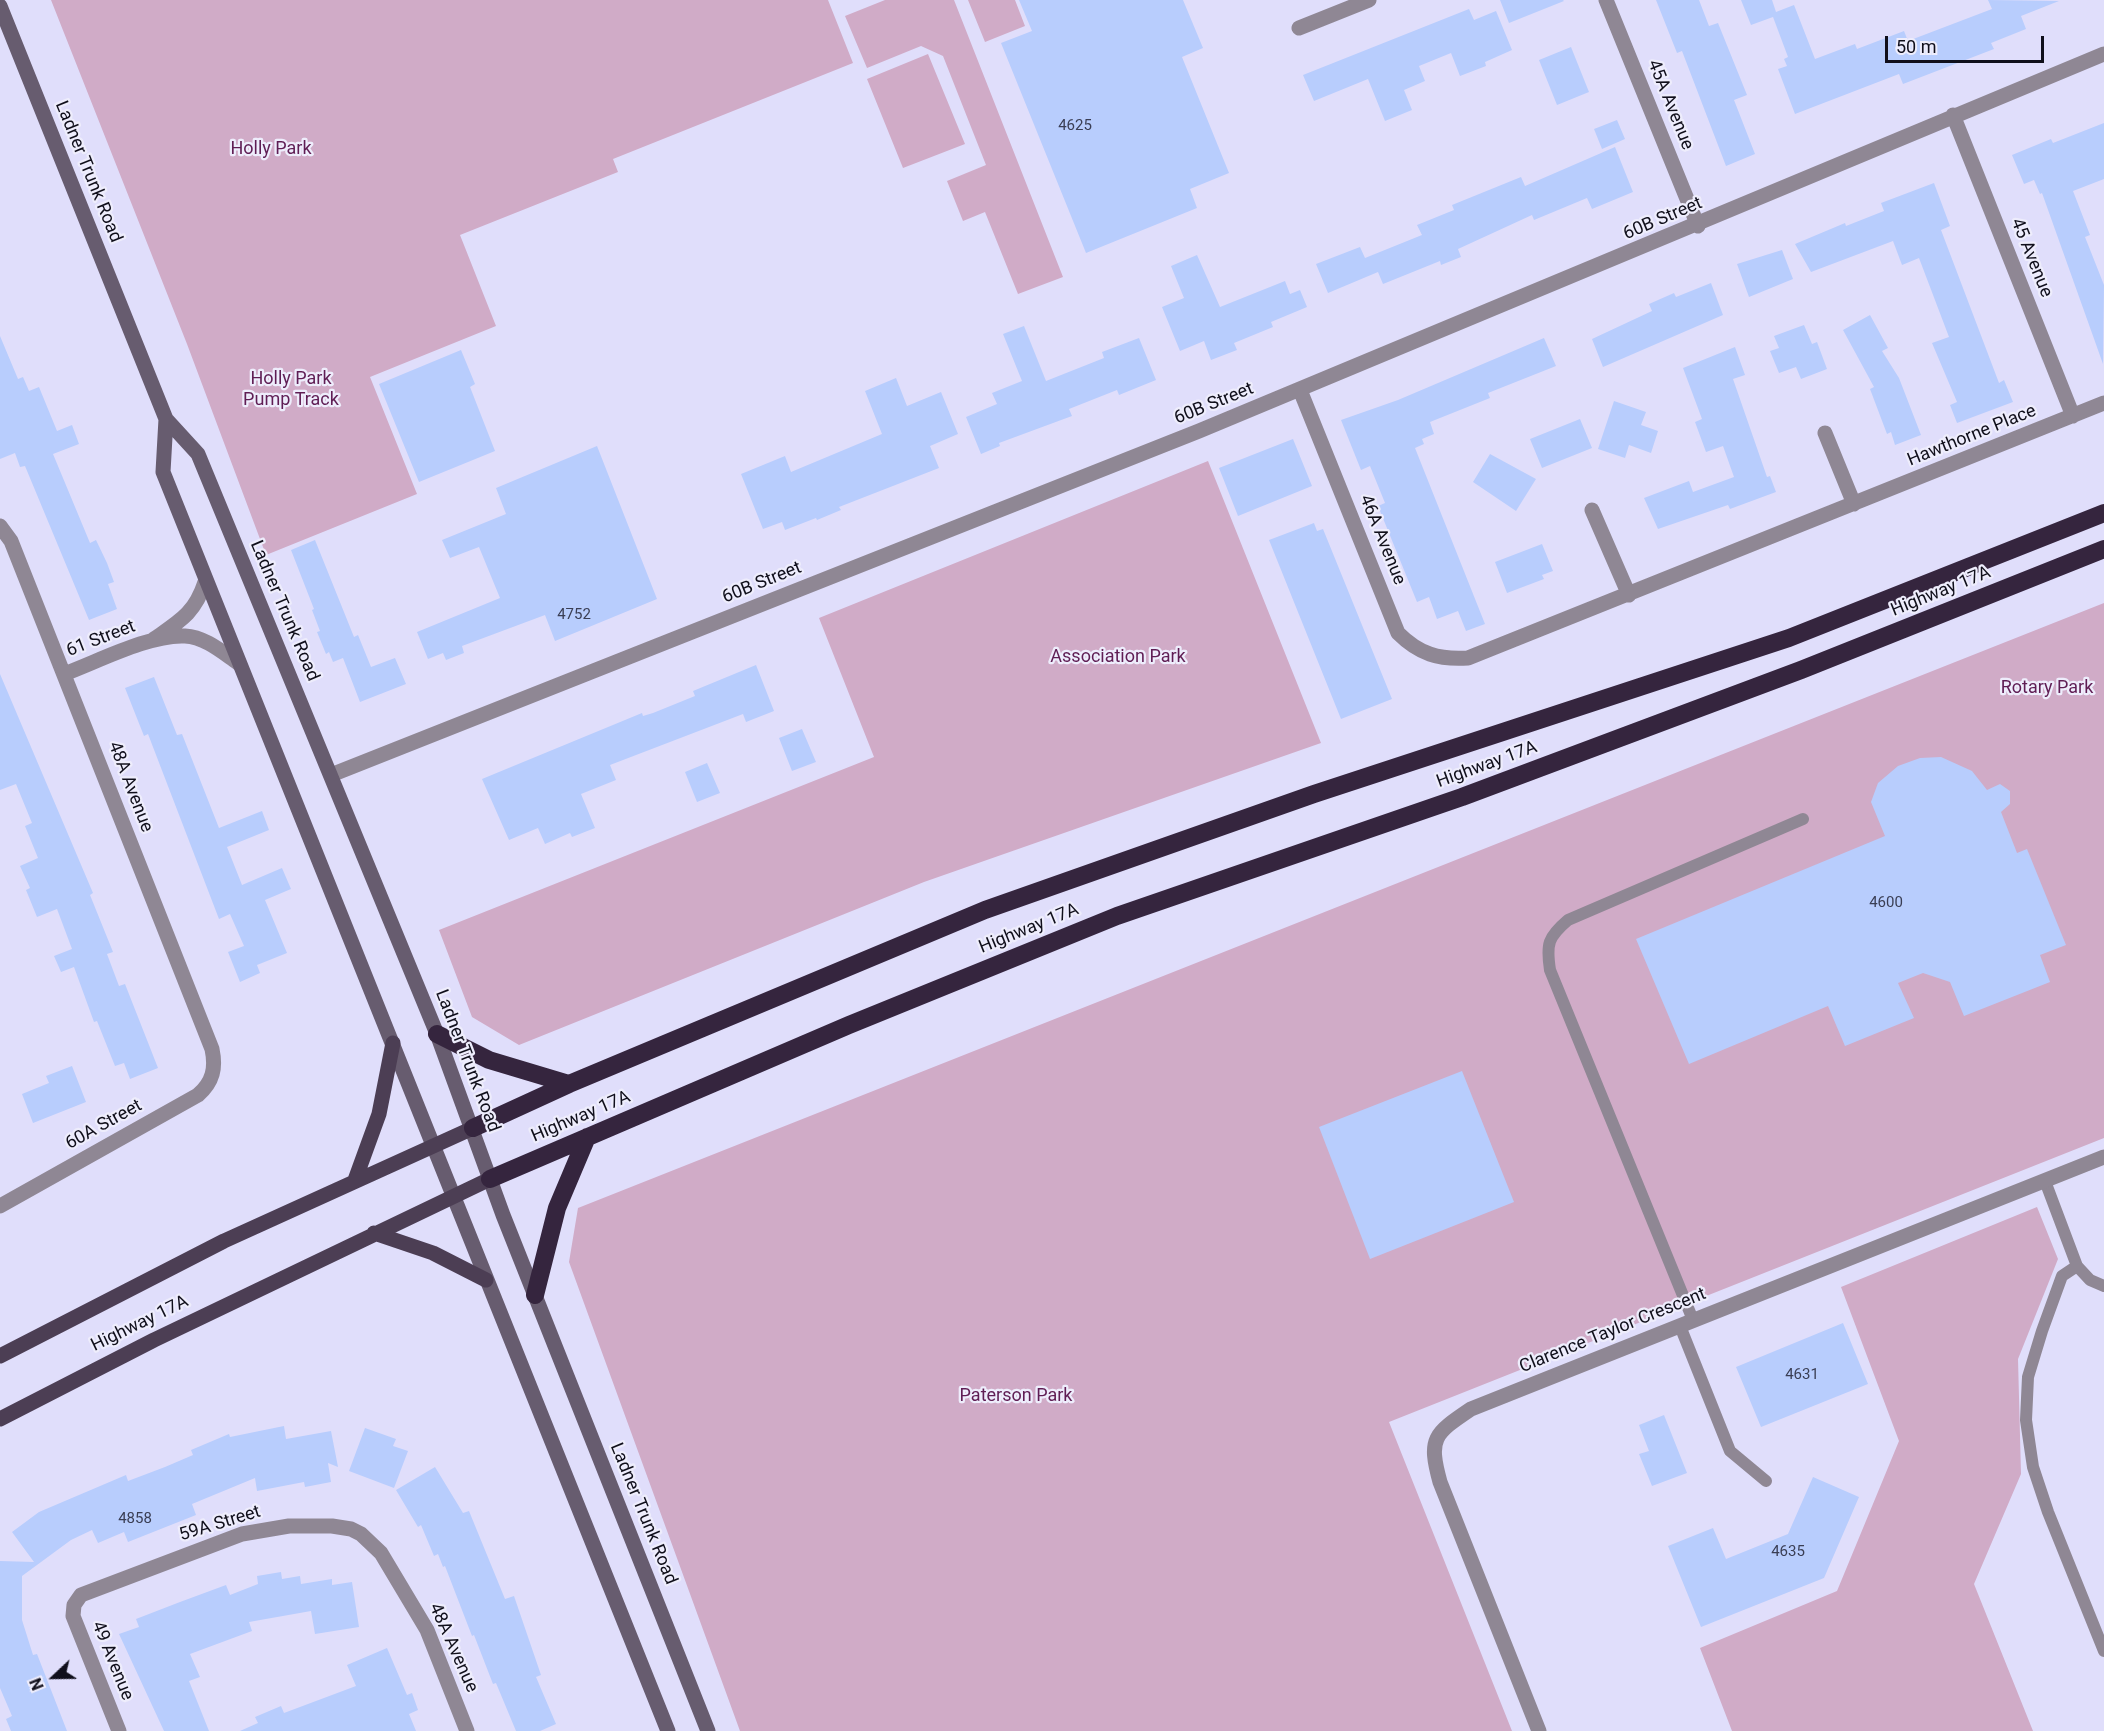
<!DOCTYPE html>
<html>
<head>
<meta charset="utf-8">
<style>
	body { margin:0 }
	#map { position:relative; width:2104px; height:1731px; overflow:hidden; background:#e0defb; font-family:Roboto,sans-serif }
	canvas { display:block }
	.north { position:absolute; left:24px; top:1647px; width:60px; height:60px; -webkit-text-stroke:4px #eeedfc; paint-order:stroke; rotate:248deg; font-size:16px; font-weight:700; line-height:24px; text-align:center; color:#100f1b }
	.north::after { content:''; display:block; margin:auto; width:21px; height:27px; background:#100f1b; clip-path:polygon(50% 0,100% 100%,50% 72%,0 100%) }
	.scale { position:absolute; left:1885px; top:36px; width:159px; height:27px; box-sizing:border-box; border:3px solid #100f1b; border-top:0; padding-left:8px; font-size:18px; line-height:21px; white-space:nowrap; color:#100f1b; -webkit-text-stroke:4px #eeedfc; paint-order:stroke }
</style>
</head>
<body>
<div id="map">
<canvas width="2104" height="1731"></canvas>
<div class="north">N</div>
<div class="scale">50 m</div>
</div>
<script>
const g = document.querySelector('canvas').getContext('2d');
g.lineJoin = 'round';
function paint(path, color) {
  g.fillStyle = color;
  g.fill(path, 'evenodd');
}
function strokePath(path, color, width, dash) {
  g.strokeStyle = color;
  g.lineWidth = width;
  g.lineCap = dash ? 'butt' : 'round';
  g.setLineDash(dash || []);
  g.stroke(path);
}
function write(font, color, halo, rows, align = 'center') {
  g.font = font + ' Roboto,sans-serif';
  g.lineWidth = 4.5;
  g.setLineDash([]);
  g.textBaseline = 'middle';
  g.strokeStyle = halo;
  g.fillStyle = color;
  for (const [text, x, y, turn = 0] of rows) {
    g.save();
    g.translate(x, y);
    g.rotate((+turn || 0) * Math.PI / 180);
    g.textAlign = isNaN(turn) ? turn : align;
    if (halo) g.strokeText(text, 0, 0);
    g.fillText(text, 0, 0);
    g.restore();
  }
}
const green = new Path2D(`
	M51,0H828L853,63L613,159L618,172L460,235L496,326L370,377L417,494L266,555L187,344Z
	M885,0H954L1063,277L1018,294L985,212L963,221L947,181L986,165L943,56L921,46L867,68L845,16Z
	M968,0H1015L1025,26L985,42Z
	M928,54L965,144L903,168L867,79Z
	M1208,461L1321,743L924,882L519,1045L472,1017L439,930L874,757L819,618Z
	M2104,603V1138L1389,1422L1512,1731H740L569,1262L578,1208Z
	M2037,1207L2058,1259L2018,1359L2021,1474L1974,1584L2033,1731H1732L1700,1648L1837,1591L1899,1441L1841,1287Z`);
const building = new Path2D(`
	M1019,0H1183L1203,48L1182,57L1229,173L1190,189L1197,208L1086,253L1001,43L1032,31Z
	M1500,0H1563L1564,1L1509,23Z
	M1656,0H1699L1709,26L1718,23L1747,95L1734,100L1755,154L1726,166L1682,51L1677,53Z
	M1741,0H1772L1776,12L1794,5L1815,59L1855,44L1857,49L1904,31L1908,41L1992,9L1988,0L2059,1L2021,16L2026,29L1991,43L1994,49L1903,84L1899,74L1795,114L1778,69L1787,66L1784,59L1788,57L1773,17L1751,25Z
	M1469,9L1474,20L1496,11L1512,50L1485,62L1486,66L1460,76L1451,53L1419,66L1425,81L1404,90L1412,110L1385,121L1368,79L1314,101L1303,75Z
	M1571,47L1589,92L1557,105L1539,60Z
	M1617,120L1625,139L1602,149L1594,129Z
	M2104,123V179L2073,191L2090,235L2085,237L2104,285L2103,364L2042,193L2040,194L2034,180L2024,184L2012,155L2051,139L2053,143Z
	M1615,147L1633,192L1592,209L1587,198L1534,220L1532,215L1458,249L1461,257L1441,265L1440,261L1383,284L1378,272L1328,293L1316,264L1360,247L1365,258L1422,235L1417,225L1454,210L1452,205L1521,177L1525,186Z
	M1934,183L1950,226L1941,230L1999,383L2004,380L2013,402L1957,423L1950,405L1957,402L1932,343L1949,337L1919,258L1902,265L1893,241L1811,272L1795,244L1845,223L1846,226L1884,211L1881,203Z
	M1782,250L1793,279L1749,297L1737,264Z
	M1197,255L1220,307L1285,281L1290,294L1300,290L1307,307L1271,322L1273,327L1234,343L1237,350L1211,360L1204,341L1180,351L1162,307L1184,298L1171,266Z
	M1711,283L1723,315L1603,367L1592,339L1652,311L1649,304L1674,293L1676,297Z
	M1870,315L1888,348L1882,351L1899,378L1921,435L1895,445L1891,432L1887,434L1870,389L1874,387L1843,330Z
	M1804,325L1812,344L1817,342L1827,369L1801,379L1796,367L1779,373L1770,351L1779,348L1774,336Z
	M1024,326L1046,381L1104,358L1102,352L1139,338L1156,380L1119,395L1117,390L1069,409L1072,416L999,443L1000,446L981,454L966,417L997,404L992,393L1022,381L1003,334Z
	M0,336L18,379L23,377L29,391L39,387L57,431L72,425L79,444L53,454L90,543L96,540L107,563L114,582L108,584L117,609L89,620L25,466L20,467L15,453L0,459Z
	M1544,338L1556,366L1488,393L1490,398L1430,422L1434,434L1422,439L1424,444L1415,448L1485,624L1466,631L1458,611L1437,619L1429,597L1417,602L1378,506L1385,503L1370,466L1361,470L1341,420L1398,400Z
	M1735,347L1745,375L1733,379L1767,477L1770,476L1776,492L1730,509L1728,505L1658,529L1644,498L1689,481L1693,492L1734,477L1723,446L1706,452L1695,422L1702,419L1683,368Z
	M461,350L475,384L470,387L495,451L419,482L379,384Z
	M896,378L907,406L941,392L958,434L930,446L939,468L839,507L841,510L817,520L816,518L785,530L782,522L763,529L741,474L785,456L791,472L882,434L865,391Z
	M1614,401L1646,412L1641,425L1658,431L1651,453L1629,445L1625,458L1598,449Z
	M1580,419L1592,448L1542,468L1530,439Z
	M1293,439L1312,486L1238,516L1219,468Z
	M597,446L657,599L555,641L545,615L462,646L464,653L446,660L443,653L428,659L417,632L500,598L479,547L450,558L442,540L506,514L496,488Z
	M1490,454L1536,479L1516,511L1473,482Z
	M1314,523L1317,531L1323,529L1392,699L1341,719L1269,540Z
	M315,540L354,637L358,635L371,667L395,658L406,684L360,702L343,658L333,662L329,652L326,654L317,632L320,631L312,610L314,609L291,550Z
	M1542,544L1553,571L1542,575L1544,579L1507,593L1495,562Z
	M756,665L774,711L746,722L743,714L610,765L616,780L581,794L595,828L572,837L570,833L545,844L538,828L509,840L482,779L642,713L643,716L653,713L695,696L693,691Z
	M0,674L93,893L90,895L113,952L107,954L119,986L125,984L158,1068L130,1079L124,1063L115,1066L97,1021L94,1022L74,967L61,972L54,956L72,949L57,909L37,917L26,890L30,888L20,866L38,858L25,826L32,823L16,784L0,790Z
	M154,677L177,735L182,734L219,828L262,811L269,830L227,847L242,885L282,868L291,889L265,900L287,953L257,965L260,973L240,982L228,952L244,946L230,914L219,919L148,734L144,736L125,688Z
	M802,729L816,762L792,771L779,738Z
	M1941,757L1972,771L1987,790L2000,784L2010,791V804L2001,812L2017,853L2027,849L2066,945L2040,955L2050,982L1964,1016L1950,982L1923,973L1898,983L1914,1018L1845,1046L1828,1006L1689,1064L1636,939L1885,836L1871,802L1878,783L1898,766L1920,758Z
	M707,763L720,793L697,802L685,772Z
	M72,1066L86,1102L33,1123L22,1094L49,1083L46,1076Z
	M1462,1071L1514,1202L1370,1259L1319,1127Z
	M1843,1323L1868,1384L1761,1427L1736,1367Z
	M1664,1415L1687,1473L1652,1486L1639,1454L1649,1451L1639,1425Z
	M284,1426L286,1439L331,1431L338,1467L328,1463L331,1482L305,1487L304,1482L257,1491L255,1478L192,1504L196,1515L128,1542L124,1532L98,1543L92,1530L71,1540L22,1576V1620L33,1655L37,1654L67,1731H11L6,1719L12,1716L0,1688V1561L34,1562L12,1532L39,1512L126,1475L128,1481L165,1467L193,1455L191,1450L229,1434L230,1437Z
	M365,1428L396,1439L393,1446L408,1451L394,1488L349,1471Z
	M435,1467L463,1513L469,1511L505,1599L514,1596L541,1675L536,1677L556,1724L540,1731H516L496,1683L493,1684L474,1635L472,1636L445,1566L443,1567L438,1554L434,1556L421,1525L418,1527L396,1490Z
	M1813,1477L1859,1497L1824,1578L1701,1627L1668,1546L1713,1528L1726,1559L1788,1534Z
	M281,1572L282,1579L300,1576L301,1584L332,1579V1585L352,1582L359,1627L315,1634L311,1611L249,1622L252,1631L190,1654L200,1677L189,1681L209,1731H164L119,1634L139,1627L136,1619L180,1602L226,1585L230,1595L258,1584L257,1576Z
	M387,1648L407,1695L412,1693L418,1710L409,1714L416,1731H240L258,1723L255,1717L281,1706L284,1713L356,1686L347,1665Z`);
const lane = new Path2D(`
	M2045,1181L2077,1266L2090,1280L2104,1286
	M2077,1266L2062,1276L2042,1331L2028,1377L2026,1420L2033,1467L2048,1512L2104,1651
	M1693,1320L1550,970C1546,944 1548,937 1568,920L1803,819
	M1680,1326L1730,1451L1766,1481`);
const street = new Path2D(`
	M1606,0L1698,226
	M1299,28L1369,0
	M1953,115L2073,416
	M1300,390L1398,633C1419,654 1439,660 1468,658L2104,403
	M1825,433L1854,504
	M1592,510L1629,595
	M0,526L11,541L212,1049C216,1068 213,1082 198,1095L0,1206
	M154,639C180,621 195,613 205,582
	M64,674C97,662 150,634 185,636C205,637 222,652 238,663
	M331,775L1199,431L2104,54
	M119,1731L73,1616L74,1605L81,1595L242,1534L289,1526H332L351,1529L361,1534L381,1553L427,1630L467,1731
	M1539,1731L1440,1482C1428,1438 1434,1434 1471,1409L2104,1157`);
const secondary = new Path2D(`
	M0,6L166,419L198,454L437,1034L503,1215L708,1731
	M166,419L163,472L668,1731`);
const primary = new Path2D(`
	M355,1180L379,1114L393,1043
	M374,1233L433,1253L486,1280
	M0,1356L224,1241L473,1128
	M0,1419L154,1340L490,1179`);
const highway = new Path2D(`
	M437,1034L489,1060L569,1084
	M473,1128L569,1084L985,910L1314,794L1789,638L2104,513
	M490,1179L849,1025L1117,916L1462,797L1801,670L2104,549
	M535,1295L557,1208L587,1137`);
const numberNames = [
	["4625",1075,126],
	["4752",574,615],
	["4600",1886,903],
	["4631",1802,1375],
	["4858",135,1519],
	["4635",1788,1552]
];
const streetNames = [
	["45A Avenue",1670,105,68],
	["Ladner Trunk Road",88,172,68],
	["60B Street",1663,219,-23],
	["45 Avenue",2031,258,68],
	["60B Street",1214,404,-22],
	["Hawthorne Place",1972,436,-22],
	["46A Avenue",1382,540,68],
	["60B Street",762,583,-22],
	["Highway 17A",1941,592,-22],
	["Ladner Trunk Road",284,611,67],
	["61 Street",101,639,-21],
	["Highway 17A",1487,765,-20],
	["48A Avenue",130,787,69],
	["Highway 17A",1029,929,-22],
	["Ladner Trunk Road",467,1061,69],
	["Highway 17A",581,1117,-23],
	["60A Street",104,1125,-29],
	["Highway 17A",140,1324,-26],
	["Clarence Taylor Crescent",1613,1331,-22],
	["Ladner Trunk Road",643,1514,68],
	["59A Street",220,1524,-17],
	["48A Avenue",453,1648,66],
	["49 Avenue",112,1661,68]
];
const parkNames = [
	["Holly Park",271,149],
	["Holly Park",291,379],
	["Pump Track",291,400],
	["Association Park",1118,657],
	["Rotary Park",2047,688],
	["Paterson Park",1016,1396]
];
paint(green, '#d0abc7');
paint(building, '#b8cdfd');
strokePath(lane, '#8f8794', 12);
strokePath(street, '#8f8794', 15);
strokePath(secondary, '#675c6f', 15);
strokePath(primary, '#4c3e54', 15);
strokePath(highway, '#35253e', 18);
write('15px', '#3a3e54', null, numberNames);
write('18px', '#100f1b', '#eeedfc', streetNames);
write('18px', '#5f1d54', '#eeedfc', parkNames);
</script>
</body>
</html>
